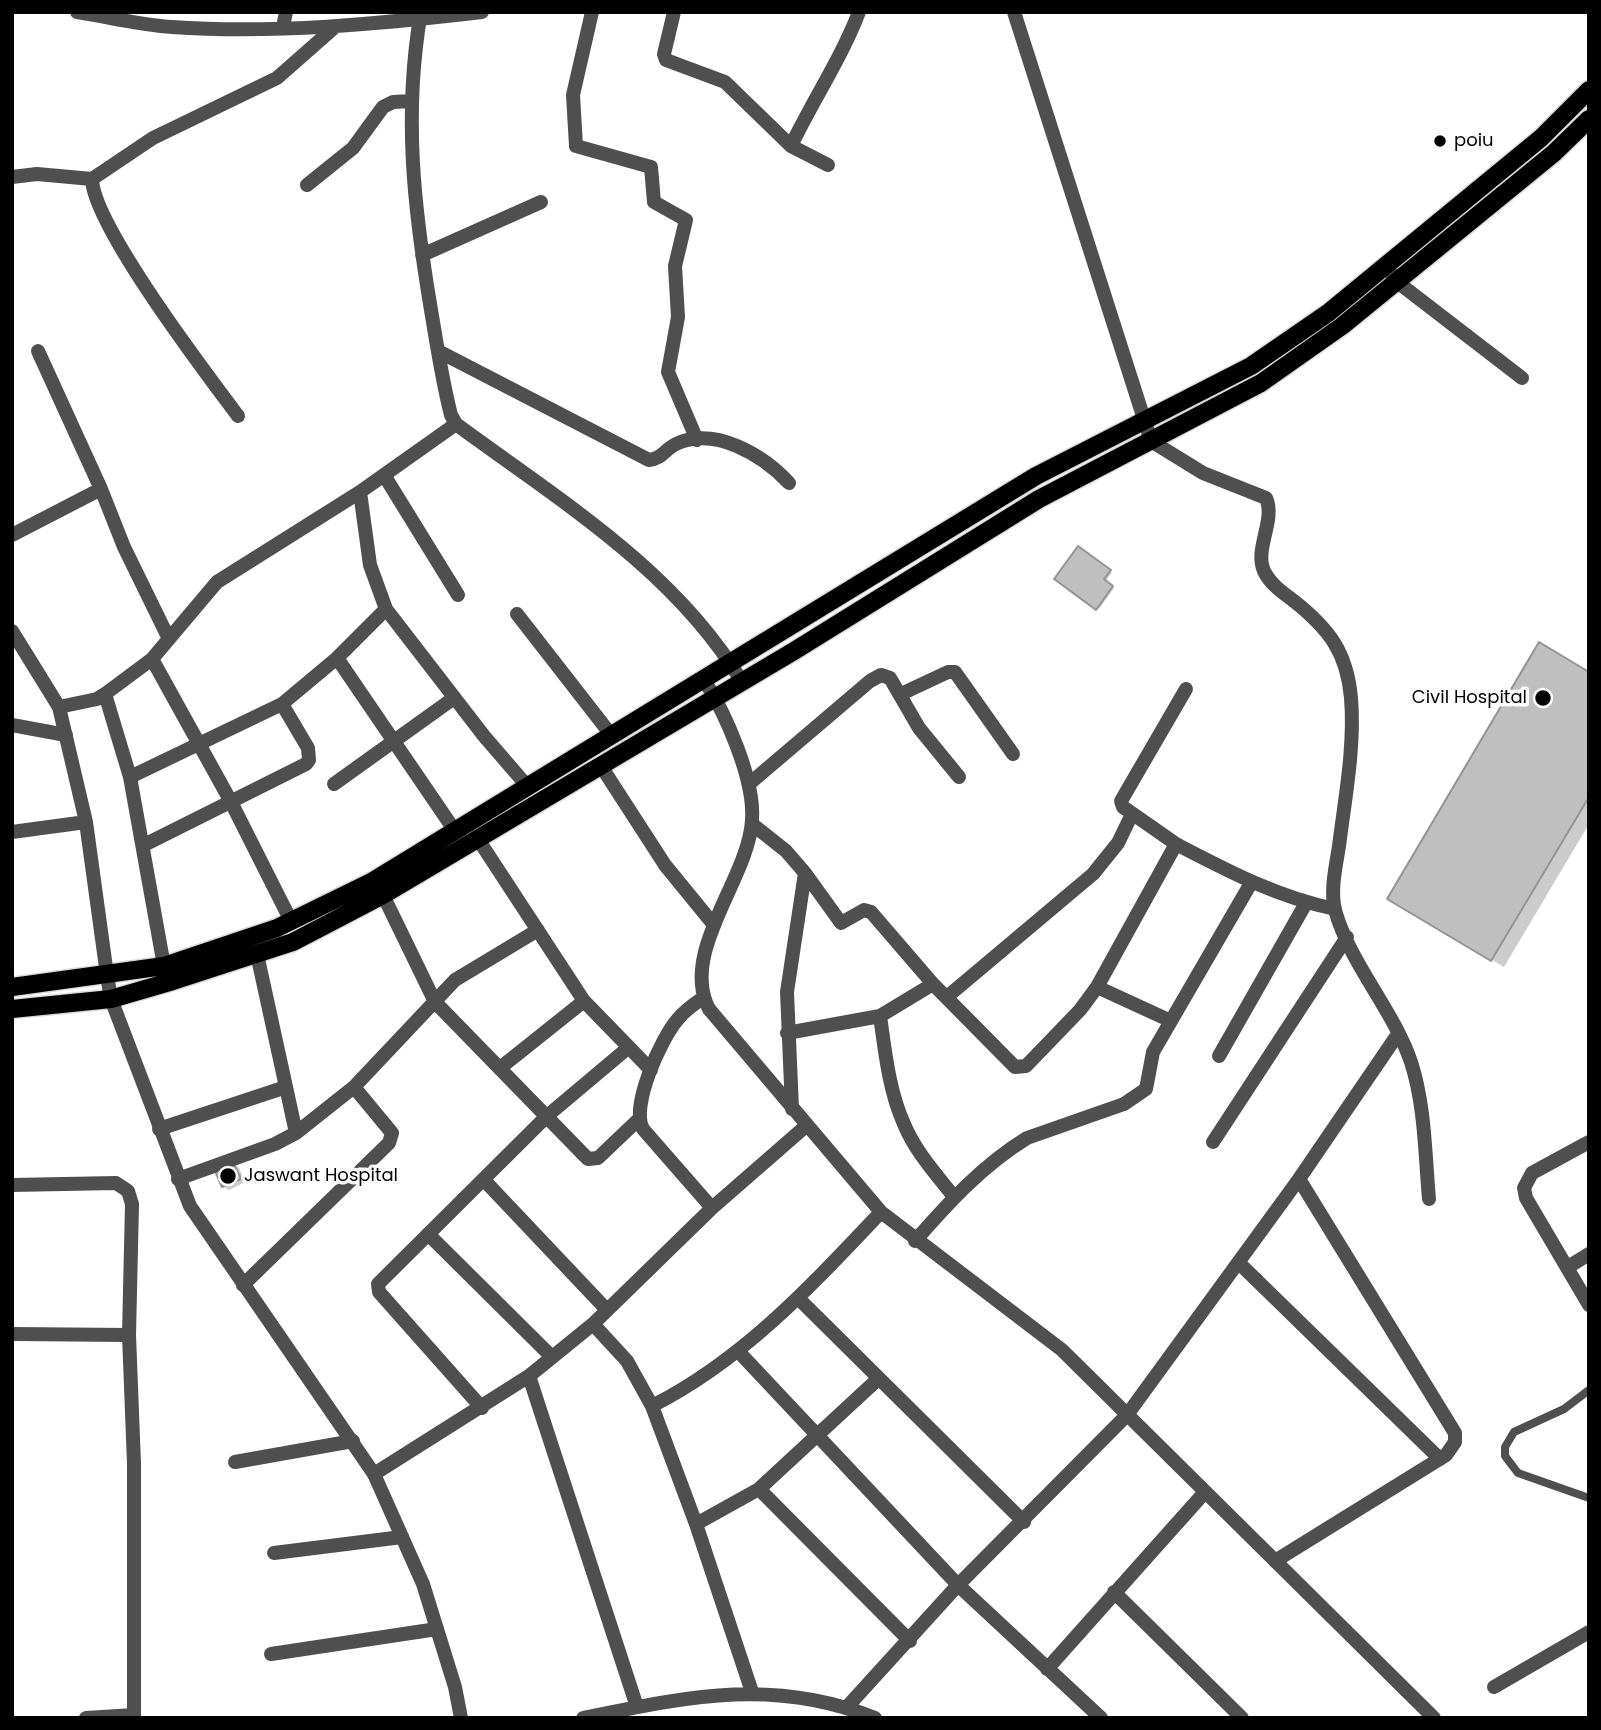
<!DOCTYPE html>
<html>
<head>
<meta charset="utf-8">
<style>
	body { margin:0 }
	#map { position:relative; width:1601px; height:1730px; overflow:hidden; background:#fff; font-family:Poppins,sans-serif }
	canvas { display:block }
	.frame { position:absolute; inset:0; border:14px solid #000; pointer-events:none }
</style>
</head>
<body>
<div id="map">
<canvas width="1601" height="1730"></canvas>
<div class="frame"></div>
</div>
<script>
const g = document.querySelector('canvas').getContext('2d');
g.lineJoin = 'round';
function paint(path, color) {
  g.fillStyle = color;
  g.fill(path, 'evenodd');
}
function strokePath(path, color, width, dash) {
  g.strokeStyle = color;
  g.lineWidth = width;
  g.lineCap = dash ? 'butt' : 'round';
  g.setLineDash(dash || []);
  g.stroke(path);
}
function write(font, color, halo, rows, align = 'center') {
  g.font = font + ' Poppins,sans-serif';
  g.lineWidth = 7;
  g.setLineDash([]);
  g.textBaseline = 'middle';
  g.strokeStyle = halo;
  g.fillStyle = color;
  for (const [text, x, y, turn = 0] of rows) {
    g.save();
    g.translate(x, y);
    g.rotate((+turn || 0) * Math.PI / 180);
    g.textAlign = isNaN(turn) ? turn : align;
    if (halo) g.strokeText(text, 0, 0);
    g.fillText(text, 0, 0);
    g.restore();
  }
}
const shadow = new Path2D(`
	M1079,548L1112,572L1105,582L1114,588L1099,609L1056,579Z
	M1589,674V824L1504,967L1389,898Z
	M233,1164L239,1168L245,1182L229,1190L223,1186Z`);
const building = new Path2D(`
	M1078,546L1111,570L1104,579L1113,586L1096,610L1054,579Z
	M1539,642L1589,672V797L1491,961L1387,899Z
	M233,1162L241,1179L222,1187L215,1171Z`);
const service = new Path2D(`
	M1589,1390L1564,1409L1514,1432L1505,1447V1456L1518,1473L1589,1498`);
const minor = new Path2D(`
	M77,12C109,17 141,25 172,27C275,34 379,24 482,12
	M421,12C403,114 414,209 431,310C437,345 442,380 451,415L456,424C559,500 675,570 742,682
	M592,12L573,95L576,146L651,167L654,202L686,220L675,266L678,317L668,372L697,440
	M674,12L664,54L666,60L725,82L791,146L828,165
	M1014,12L1151,441L1203,473L1266,498C1276,520 1254,549 1264,571C1270,584 1283,593 1294,601C1329,629 1347,652 1351,698C1355,747 1345,798 1339,846C1336,866 1330,890 1335,910C1350,964 1393,1009 1411,1062C1425,1105 1425,1154 1429,1199
	M283,27L286,12
	M791,146C813,100 841,59 859,12
	M12,177L37,174L92,179
	M307,185L353,148L383,107L393,102L411,101
	M422,255L541,202
	M1386,265L1396,281L1522,378
	M38,351L101,489
	M438,351L649,460C662,459 665,449 676,444C715,426 763,455 789,483
	M238,416C206,373 93,225 92,179L153,138L277,78L336,26
	M384,475L458,595
	M360,492L370,565L386,609L484,736L528,787
	M12,535L101,489L124,547L169,639
	M386,609L337,658L455,831
	M517,614L612,736
	M12,631L59,707L86,822L107,975
	M152,659L230,800L291,921
	M704,680C726,714 755,780 752,820C749,878 679,952 709,1009L881,1212L1062,1350L1434,1718
	M105,694L130,777L164,966
	M901,694L948,672H955L1013,754
	M59,707L97,699L105,694L152,659L217,582L360,492L456,424
	M12,725L66,735
	M601,766L665,865L714,925
	M130,777L282,704L337,658
	M334,784L454,698
	M749,784L870,681L881,675L890,678L919,728L959,777
	M752,824L786,851L805,873L787,992L792,1109
	M12,832L86,822
	M478,839L584,1001L500,1068
	M1176,844C1228,871 1277,897 1335,909
	M144,845L306,764L309,760L308,748L282,704
	M805,873L841,923L864,910L871,912L933,984L1015,1067L1026,1066L1080,1010L1097,987
	M383,895L435,1002L584,1155L588,1159L598,1158L639,1119
	M948,996L1093,874L1118,843L1132,814
	M703,998C694,1004 684,1011 678,1019C661,1038 630,1107 643,1129L712,1208
	M584,1001L651,1070
	M880,1016C885,1051 889,1091 904,1124C915,1151 936,1174 954,1197
	M1171,1021L1097,987L1176,844L1123,807L1121,801L1186,689
	M787,1033L880,1016L933,984
	M1219,1056L1306,903
	M286,1087L296,1133
	M159,1129L286,1087L257,954
	M1213,1142L1347,937
	M1589,1142L1532,1173L1524,1188L1526,1198L1589,1305
	M178,1179L275,1144L296,1133L354,1087L455,980L538,930
	M484,1180L607,1310
	M12,1185L116,1183L128,1191L132,1204L129,1335L134,1464V1718
	M428,1234L552,1357
	M915,1241C949,1202 983,1165 1027,1138L1124,1104L1146,1089L1153,1052L1251,883
	M1239,1263L1440,1459
	M1568,1267L1589,1254
	M243,1285L389,1143L392,1133L354,1087
	M799,1299L1024,1522
	M593,1324L627,1361L652,1406L696,1524L752,1692
	M12,1334L129,1335
	M738,1351L958,1585L1101,1718
	M529,1376L637,1707
	M652,1406C743,1360 811,1286 881,1212
	M482,1408L379,1292L378,1284L547,1116L629,1047
	M235,1462L353,1441
	M374,1474L529,1376L593,1324L712,1208L806,1126
	M759,1489L910,1641
	M696,1524L759,1489L878,1379
	M274,1553L402,1537
	M1275,1561L1446,1455L1455,1442V1433L1299,1179
	M1114,1592L1242,1718
	M271,1654L437,1629
	M1047,1669L1205,1492
	M1494,1687L1589,1632
	M847,1707L958,1585L1127,1415L1299,1179L1398,1034
	M86,1718L134,1715
	M583,1718C686,1697 773,1677 875,1718`);
const tertiary = new Path2D(`
	M107,975L111,999L190,1206L374,1474L423,1584L455,1687L461,1718`);
const primary = new Path2D(`
	M12,987L164,966L277,928L373,881L1036,476L1251,366L1328,313L1541,138L1589,90
	M12,1009L111,999L173,981L293,942L383,895L794,651L1039,499L1261,383L1342,326L1554,153L1589,119`);
const markers = [
	[1440,141,7,"#000"],
	[1543,698,9,"#000"],
	[228,1176,9,"#000"]
];
const poiNames = [
	["poiu",1454,141],
	["Civil Hospital",1527,698,"right"],
	["Jaswant Hospital",244,1176]
];
paint(shadow, '#0003');
paint(building, '#bfbfbf');
strokePath(building, '#939393', 2);
strokePath(primary, '#dbdbdb', 21);
strokePath(service, '#4f4f4f', 8);
strokePath(minor, '#4f4f4f', 14);
strokePath(tertiary, '#4f4f4f', 14);
strokePath(primary, '#000', 18);
for (const [x, y, r, color] of markers) {
  const dot = new Path2D();
  dot.arc(x, y, r, 0, 2 * Math.PI);
  g.fillStyle = color;
  g.fill(dot);
  strokePath(dot, '#fff', 2.5);
}
write('18px', '#000', '#fff', poiNames, 'left');
</script>
</body>
</html>
